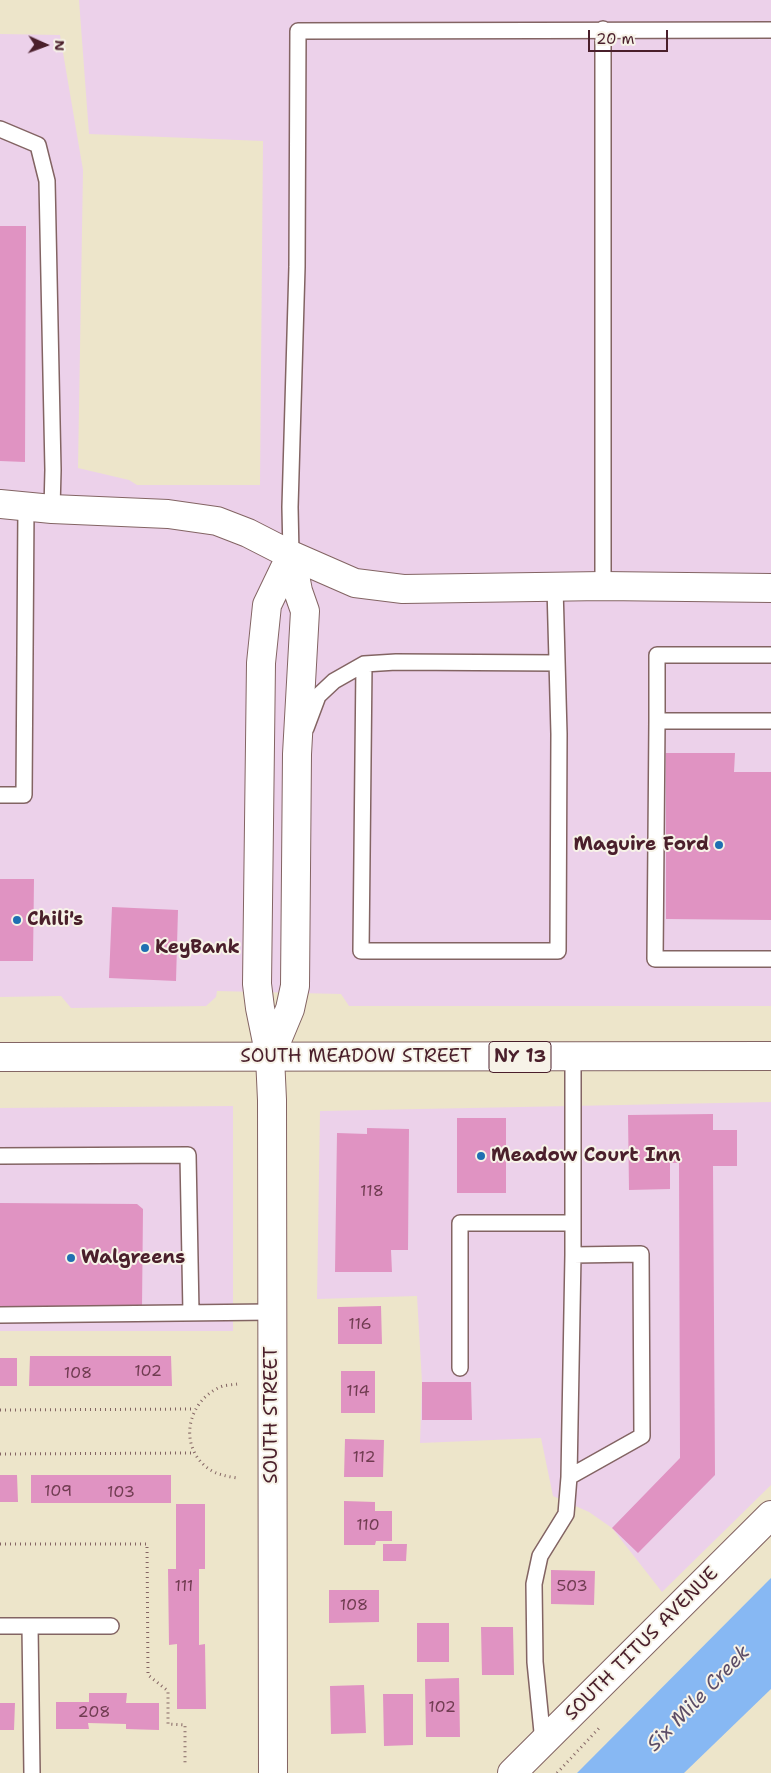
<!DOCTYPE html>
<html>
<head>
<meta charset="utf-8">
<style>
	body { margin:0 }
	#map { position:relative; width:771px; height:1773px; overflow:hidden; background:#ede5ca; font-family:"Shantell Sans",sans-serif }
	canvas { display:block }
	.north { position:absolute; left:20px; top:20px; width:50px; height:50px; -webkit-text-stroke:4px #f7f3e8; paint-order:stroke; rotate:92deg; font-size:14px; font-weight:700; line-height:20px; text-align:center; color:#4a1f2b }
	.north::after { content:''; display:block; margin:auto; width:18px; height:22px; background:#4a1f2b; clip-path:polygon(50% 0,100% 100%,50% 72%,0 100%) }
	.scale { position:absolute; left:588px; top:30px; width:80px; height:22px; box-sizing:border-box; border:2px solid #4a1f2b; border-top:0; padding-left:6px; font-size:15px; line-height:18px; white-space:nowrap; color:#4a1f2b; -webkit-text-stroke:4px #f7f3e8; paint-order:stroke }
</style>
</head>
<body>
<div id="map">
<canvas width="771" height="1773"></canvas>
<div class="north">N</div>
<div class="scale">20 m</div>
</div>
<script>
const g = document.querySelector('canvas').getContext('2d');
g.lineJoin = 'round';
function paint(path, color) {
  g.fillStyle = color;
  g.fill(path, 'evenodd');
}
function strokePath(path, color, width, dash) {
  g.strokeStyle = color;
  g.lineWidth = width;
  g.lineCap = dash ? 'butt' : 'round';
  g.setLineDash(dash || []);
  g.stroke(path);
}
function write(font, color, halo, rows, align = 'center') {
  g.font = font + ' "Shantell Sans",sans-serif';
  g.lineWidth = 4;
  g.setLineDash([]);
  g.textBaseline = 'middle';
  g.strokeStyle = halo;
  g.fillStyle = color;
  for (const [text, x, y, turn = 0] of rows) {
    g.save();
    g.translate(x, y);
    g.rotate((+turn || 0) * Math.PI / 180);
    g.textAlign = isNaN(turn) ? turn : align;
    if (halo) g.strokeText(text, 0, 0);
    g.fillText(text, 0, 0);
    g.restore();
  }
}
const built = new Path2D(`
	M79,0H771V1006H349L341,994L217,991L216,997L206,1006L71,1008L61,996L0,997V34L60,35L83,170L78,468L129,480L137,485H260L263,141L89,134Z
	M771,1102V1485L662,1592L612,1528L589,1512L553,1496L541,1438L420,1443L422,1382L417,1296L317,1299L320,1111Z
	M233,1106V1331H0V1108Z`);
const water = new Path2D(`
	M771,1578V1689L684,1773H577Z`);
const building = new Path2D(`
	M0,226H26L25,462L0,461Z
	M666,753H735L734,772H771V920L666,919Z
	M0,879H34L33,961H0Z
	M112,907L178,910L176,981L109,978Z
	M713,1114V1130H737V1166H713L715,1475L638,1553L612,1528L680,1458L679,1163H670V1189L629,1190L628,1115Z
	M457,1118H506V1193H457Z
	M367,1128L409,1129L408,1250H391L392,1272H335L337,1133L367,1134Z
	M0,1203L137,1204L143,1209L142,1307H0Z
	M381,1306L382,1344H338V1307Z
	M30,1356H171L172,1386H29Z
	M0,1358H17V1386H0Z
	M341,1371H375V1413H341Z
	M422,1382H471L472,1420H422Z
	M345,1439L384,1440L383,1477H344Z
	M0,1475H17L18,1502H0Z
	M31,1475H171V1503H31Z
	M344,1501L375,1502V1511H392V1541H376L375,1545H344Z
	M176,1504H205V1569H199V1645L205,1644L206,1709H177V1644L169,1645L168,1569H176Z
	M383,1544H407L406,1561H383Z
	M551,1570L595,1571L594,1605L551,1604Z
	M329,1590H379V1622L329,1623Z
	M417,1623H449V1662H417Z
	M481,1627H513L514,1675H482Z
	M459,1678L460,1737H426L425,1679Z
	M364,1685L366,1733L331,1734L330,1686Z
	M89,1693H127L126,1703H159V1730L126,1729V1724L88,1723L89,1729H56V1702H89Z
	M383,1694H413V1745L384,1746Z
	M0,1703H15L14,1730H0Z`);
const path = new Path2D(`
	M237,1384C231,1385 223,1385 218,1388C188,1403 179,1443 205,1466C214,1474 225,1476 237,1478
	M0,1410L195,1409
	M0,1454L193,1453
	M0,1544H147L148,1675L168,1691V1724L185,1725V1766
	M557,1773L601,1726`);
const service = new Path2D(`
	M0,129L38,145L47,181L53,470L52,509
	M291,555L290,507L297,267L298,31L771,30
	M603,586V29
	M364,664L361,951H558L559,734L555,587
	M657,721V655H771
	M771,721H657L655,959H771
	M306,728L318,696L334,681L364,664L396,662L557,663
	M0,795H24L26,507
	M0,1156L188,1155L191,1313
	M573,1255L641,1254L642,1436L569,1477L573,1255V1057
	M0,1315L271,1312
	M460,1368V1223H572
	M0,1626H30
	M543,1742L535,1662L534,1584L540,1556L566,1514L569,1477
	M32,1773L30,1626H111`);
const minor = new Path2D(`
	M0,504L52,509L168,514L217,521L248,533L291,555L355,583L403,589L603,586L771,588
	M270,1057L290,1009L295,986L297,754L305,611L298,591L291,555
	M273,1773L272,1100L270,1057L260,1008L257,984L261,663L267,605L291,555
	M512,1773L771,1515`);
const trunk = new Path2D(`
	M0,1057L771,1056`);
const markers = [
	[719,845,5,"#1f6fb2"],
	[17,920,5,"#1f6fb2"],
	[145,948,5,"#1f6fb2"],
	[481,1156,5,"#1f6fb2"],
	[71,1258,5,"#1f6fb2"]
];
const numberNames = [
	["118",372,1192],
	["116",360,1325],
	["102",148,1372],
	["108",78,1374],
	["114",358,1392],
	["112",364,1458],
	["109",58,1492],
	["103",121,1493],
	["110",368,1526],
	["111",184,1587],
	["503",572,1587],
	["108",354,1606],
	["102",442,1708],
	["208",94,1713]
];
const shields = [
	[520,1057,62]
];
const shieldNames = [
	["NY 13",520,1057]
];
const poiNames = [
	["Maguire Ford",709,845,"right"],
	["Chili's",27,920],
	["KeyBank",155,948],
	["Meadow Court Inn",491,1156],
	["Walgreens",81,1258]
];
const streetNames = [
	["SOUTH MEADOW STREET",356,1057],
	["SOUTH STREET",272,1415,-90],
	["SOUTH TITUS AVENUE",642,1644,-45]
];
const waterNames = [
	["Six Mile Creek",699,1699,-46]
];
paint(built, '#ecd1ea');
paint(water, '#87b8f3');
paint(building, '#e093c2');
strokePath(service, '#836463', 18);
strokePath(minor, '#836463', 30);
strokePath(trunk, '#836463', 30);
strokePath(path, '#836463', 3, [1, 4]);
strokePath(service, '#fff', 15);
strokePath(minor, '#fff', 28);
strokePath(trunk, '#fff', 28);
for (const [x, y, r, color] of markers) {
  const dot = new Path2D();
  dot.arc(x, y, r, 0, 2 * Math.PI);
  g.fillStyle = color;
  g.fill(dot);
  strokePath(dot, '#f7f3e8', 2);
}
write('16px', '#703c51', null, numberNames);
for (const [x, y, w] of shields) {
  const box = new Path2D();
  box.roundRect(x - w / 2, y - 15.5, w, 31, 4);
  g.fillStyle = '#f7f3e8';
  g.fill(box);
  strokePath(box, '#4a1f2b', 1);
}
write('bold 18px', '#4a1f2b', null, shieldNames);
write('bold 19px', '#4a1f2b', '#f7f3e8', poiNames, 'left');
write('19px', '#4a1f2b', '#f7f3e8', streetNames);
write('italic 20px', '#5c4d67', '#f7f3e8', waterNames);
</script>
</body>
</html>
